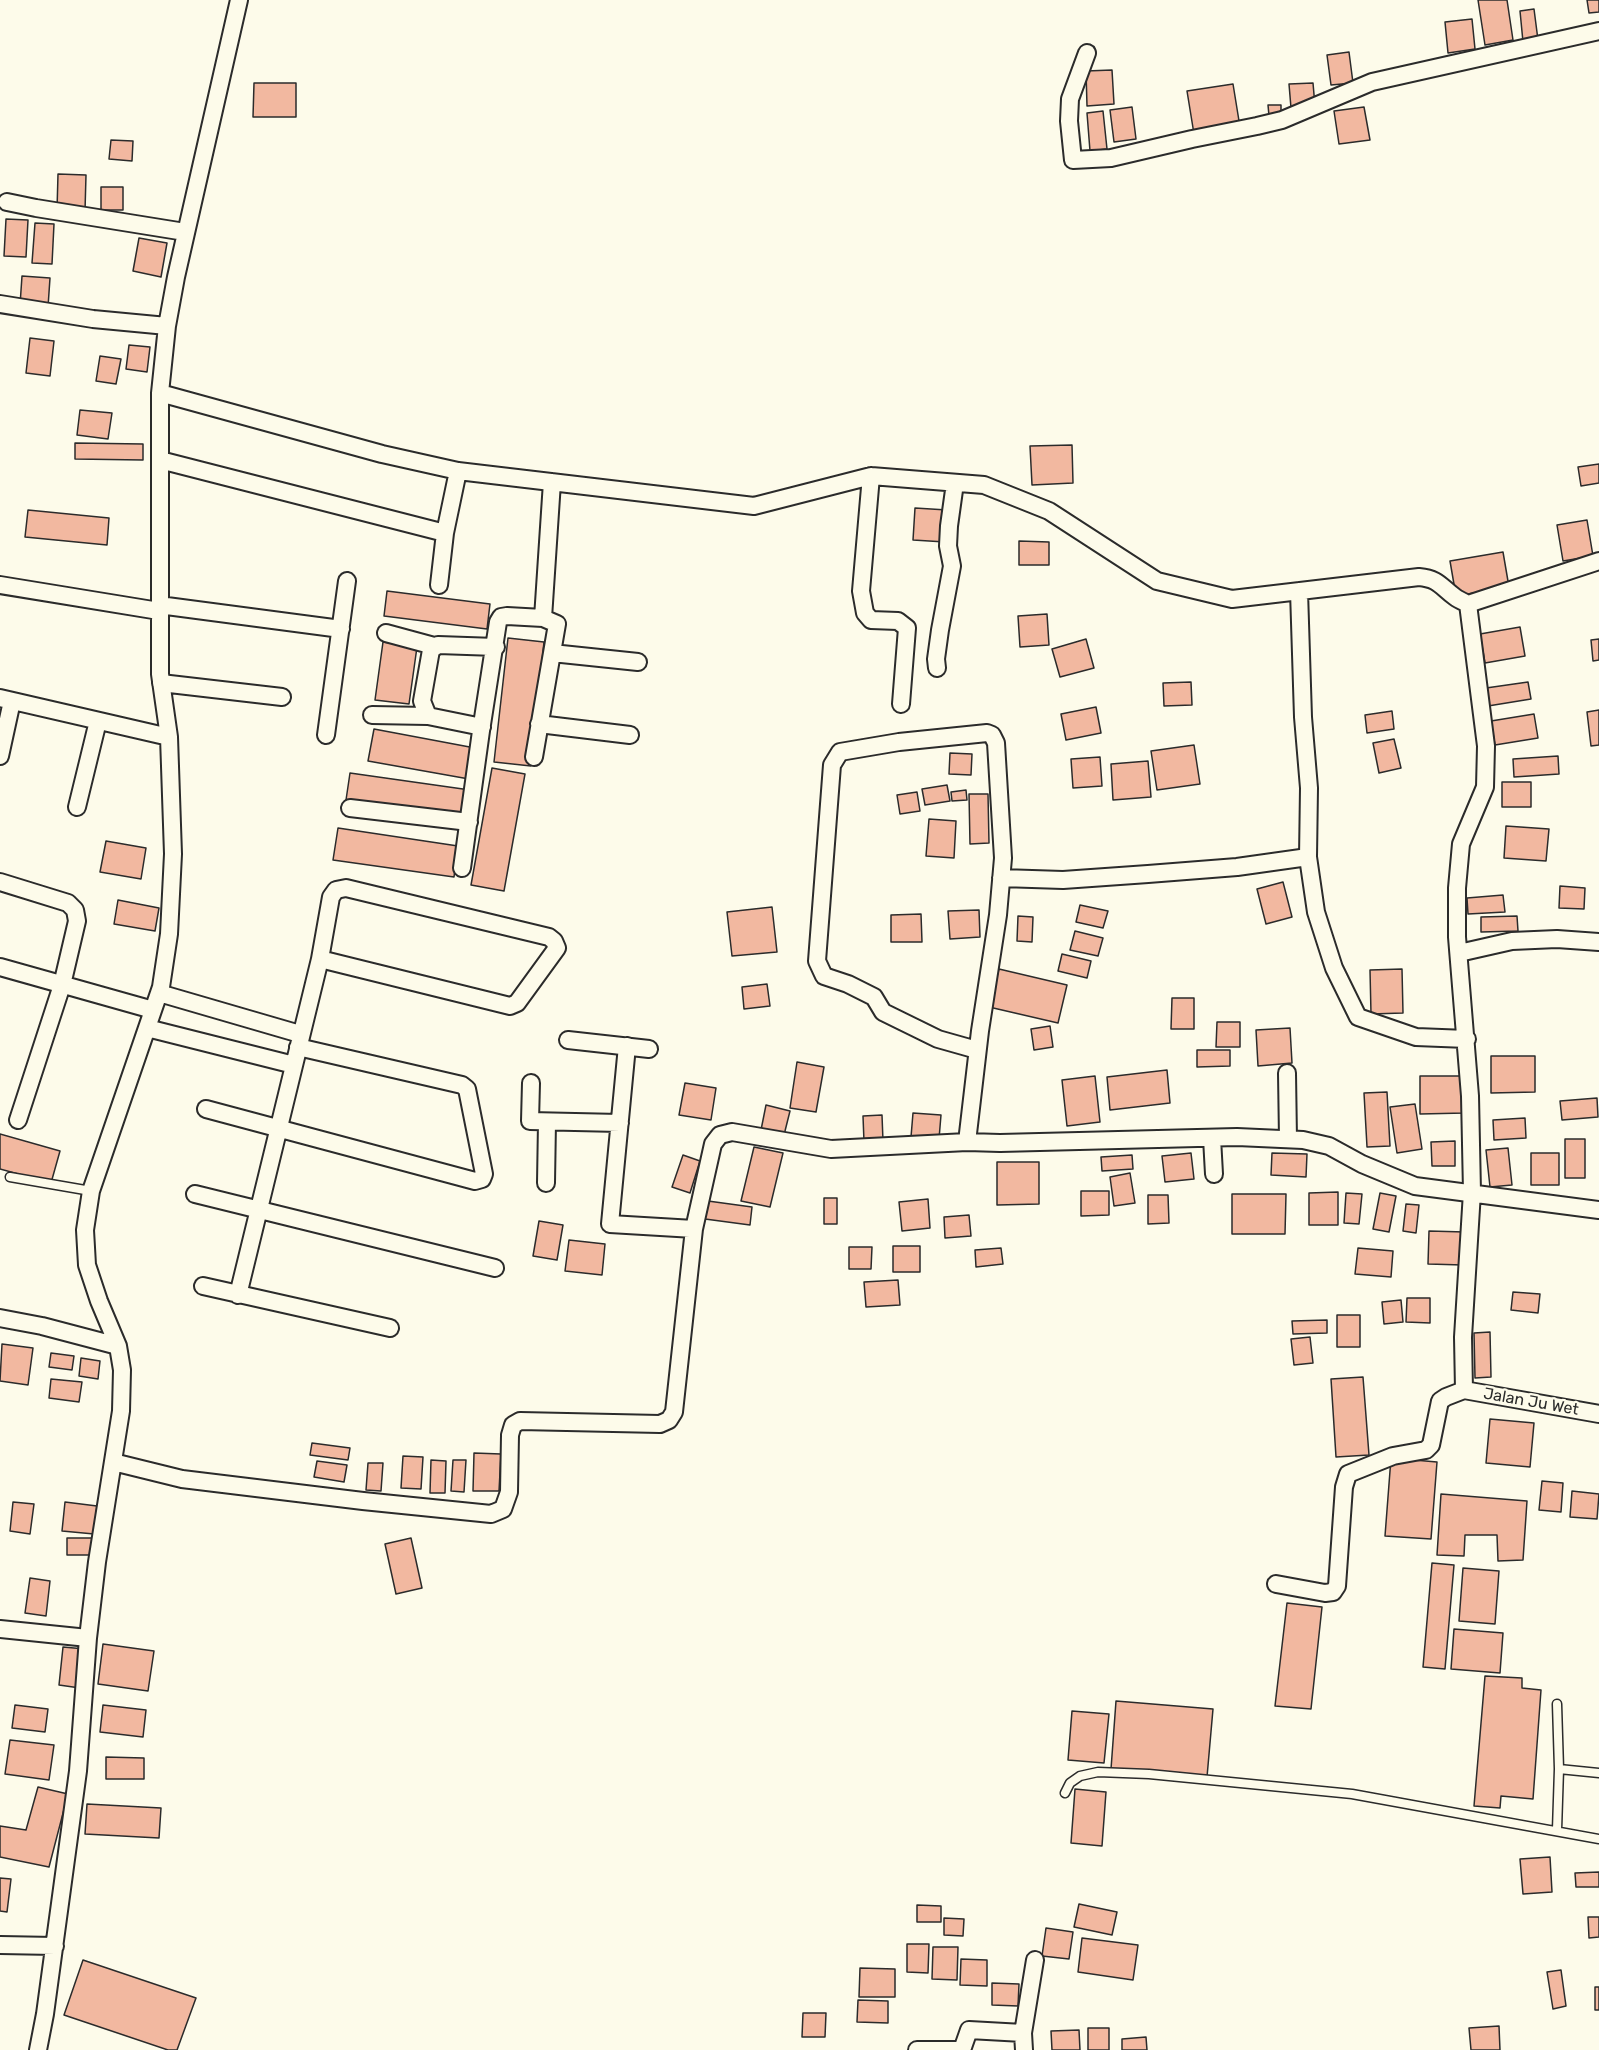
<!DOCTYPE html>
<html>
<head>
<meta charset="utf-8">
<style>
	body { margin:0 }
	canvas { display:block; background:#fdfbea }
</style>
</head>
<body>
<canvas width="1599" height="2050"></canvas>
<script>
const g = document.querySelector('canvas').getContext('2d');
g.lineJoin = 'round';
function paint(path, color) {
  g.fillStyle = color;
  g.fill(path, 'evenodd');
}
function strokePath(path, color, width, dash) {
  g.strokeStyle = color;
  g.lineWidth = width;
  g.lineCap = dash ? 'butt' : 'round';
  g.setLineDash(dash || []);
  g.stroke(path);
}
function write(font, color, halo, rows, align = 'center') {
  g.font = font + ' Rubik,sans-serif';
  g.lineWidth = 4.5;
  g.setLineDash([]);
  g.textBaseline = 'middle';
  g.strokeStyle = halo;
  g.fillStyle = color;
  for (const [text, x, y, turn = 0] of rows) {
    g.save();
    g.translate(x, y);
    g.rotate((+turn || 0) * Math.PI / 180);
    g.textAlign = isNaN(turn) ? turn : align;
    if (halo) g.strokeText(text, 0, 0);
    g.fillText(text, 0, 0);
    g.restore();
  }
}
const building = new Path2D(`
	M1478,0H1507L1513,40L1485,45Z
	M1587,0H1599V12L1589,13Z
	M1534,9L1538,40L1523,42L1520,11Z
	M1472,19L1475,49L1448,53L1445,22Z
	M1349,52L1353,83L1331,85L1327,55Z
	M1112,70L1114,104L1087,106L1086,71Z
	M254,83H296V117H253Z
	M1313,83L1315,106L1291,108L1289,84Z
	M1233,84L1240,127L1194,134L1187,91Z
	M1268,105H1281V116H1269Z
	M1132,107L1136,139L1114,142L1110,110Z
	M1364,107L1370,140L1339,144L1334,111Z
	M1103,111L1107,149L1090,151L1087,113Z
	M111,140L133,141L132,161L109,159Z
	M58,174L86,175L85,211L57,210Z
	M101,187H123V210H101Z
	M6,219L28,220L26,257L4,256Z
	M35,223L54,224L52,264L32,263Z
	M139,238L167,243L161,277L133,271Z
	M22,276L50,278L48,307L20,305Z
	M30,338L54,341L50,376L26,373Z
	M129,345L150,347L147,372L126,369Z
	M100,356L121,359L116,384L96,381Z
	M80,410L112,413L108,439L77,435Z
	M75,443L143,444V460L75,459Z
	M1072,445L1073,483L1032,485L1030,446Z
	M1599,464V483L1581,486L1578,467Z
	M915,508L947,510L945,542L913,540Z
	M28,510L109,518L107,545L25,537Z
	M1587,520L1593,556L1563,561L1557,525Z
	M1019,541L1049,542V565H1019Z
	M1503,552L1509,587L1456,596L1450,561Z
	M387,591L490,604L487,629L384,616Z
	M1047,614L1049,645L1020,647L1018,616Z
	M1520,627L1525,656L1485,663L1480,634Z
	M508,638L544,642L531,766L494,762Z
	M1086,639L1094,668L1060,677L1052,649Z
	M1599,639V660L1593,661L1591,640Z
	M383,642L417,647L409,704L375,700Z
	M1191,682L1192,705L1164,706L1163,683Z
	M1528,682L1531,699L1488,706L1486,688Z
	M1096,707L1101,733L1066,740L1061,714Z
	M1599,710V745L1591,746L1587,712Z
	M1392,711L1394,729L1367,733L1365,715Z
	M1534,714L1538,738L1495,745L1491,721Z
	M374,729L475,748L469,779L368,761Z
	M1394,739L1401,768L1379,773L1373,743Z
	M1194,745L1200,784L1157,790L1151,751Z
	M950,753L972,754L971,775L949,774Z
	M1558,756L1559,774L1514,777L1513,759Z
	M1100,757L1102,786L1073,788L1071,759Z
	M1148,761L1151,797L1113,800L1111,764Z
	M492,768L525,774L504,891L471,885Z
	M350,773L470,790L466,817L346,800Z
	M1502,782H1531V807H1502Z
	M947,785L950,801L925,805L922,789Z
	M966,790L967,800L952,801L951,792Z
	M917,792L920,811L900,814L897,795Z
	M969,794H988L989,843L970,844Z
	M929,819L956,821L954,858L926,856Z
	M1506,826L1549,829L1546,861L1504,858Z
	M338,828L458,846L454,877L333,860Z
	M106,841L146,848L141,879L100,872Z
	M1283,882L1292,917L1266,924L1257,889Z
	M1560,886L1585,888L1584,909L1559,908Z
	M1503,895L1505,912L1468,914L1467,898Z
	M118,900L159,908L155,931L114,924Z
	M1080,905L1108,911L1103,928L1076,922Z
	M772,907L777,952L732,956L727,912Z
	M979,910L980,937L950,939L948,911Z
	M921,914L922,942H891V915Z
	M1018,916L1033,917L1032,942L1017,941Z
	M1517,916L1518,931L1481,932V917Z
	M1075,931L1103,938L1098,956L1070,950Z
	M1062,954L1091,961L1087,978L1058,971Z
	M999,969L1067,985L1058,1023L989,1007Z
	M1402,969L1403,1013L1371,1014L1370,970Z
	M767,984L770,1006L744,1009L742,987Z
	M1172,998H1194V1029H1171Z
	M1217,1022H1240V1047H1216Z
	M1050,1026L1053,1047L1034,1050L1031,1029Z
	M1290,1028L1292,1063L1258,1066L1256,1030Z
	M1197,1050H1230V1066L1197,1067Z
	M1491,1056H1535V1092L1491,1093Z
	M797,1062L824,1067L816,1112L790,1108Z
	M1167,1070L1170,1103L1110,1110L1107,1077Z
	M1095,1076L1100,1122L1067,1126L1062,1080Z
	M1420,1076H1465V1113L1420,1114Z
	M685,1083L716,1088L711,1120L679,1115Z
	M1387,1092L1390,1146L1367,1147L1364,1093Z
	M1597,1098L1598,1117L1562,1120L1560,1101Z
	M1415,1104L1422,1149L1397,1153L1390,1107Z
	M766,1105L790,1111L784,1135L761,1130Z
	M913,1113L941,1115L939,1139L911,1137Z
	M882,1115L883,1141L864,1142L863,1116Z
	M1525,1118L1526,1138L1494,1140L1493,1120Z
	M0,1134L60,1151L51,1183L0,1169Z
	M1565,1139H1585V1178H1565Z
	M1455,1141V1166H1432L1431,1142Z
	M754,1147L783,1153L770,1207L741,1201Z
	M1508,1148L1512,1185L1490,1187L1486,1150Z
	M1191,1153L1194,1179L1165,1182L1162,1156Z
	M1272,1153L1307,1154L1306,1177L1271,1175Z
	M1531,1153H1559V1185H1531Z
	M683,1155L700,1161L690,1193L672,1187Z
	M1132,1155L1133,1169L1102,1171L1101,1157Z
	M997,1162H1039V1204L997,1205Z
	M1130,1173L1135,1203L1114,1206L1110,1177Z
	M1081,1191H1109V1215L1081,1216Z
	M1338,1192V1225H1309V1193Z
	M1346,1193L1362,1194L1359,1224L1344,1223Z
	M1380,1193L1396,1196L1389,1232L1373,1229Z
	M1232,1194H1286L1285,1234H1232Z
	M1148,1195H1168L1169,1223L1148,1224Z
	M824,1198H837V1224H824Z
	M928,1199L930,1228L902,1231L899,1202Z
	M708,1201L752,1207L750,1225L705,1219Z
	M1406,1204L1419,1205L1416,1233L1403,1231Z
	M969,1215L971,1236L945,1238L944,1217Z
	M539,1221L563,1225L557,1260L533,1256Z
	M1429,1231L1465,1232L1463,1265L1428,1264Z
	M569,1240L605,1244L602,1275L565,1271Z
	M893,1246H920V1272H893Z
	M849,1247H872L871,1269H849Z
	M1001,1248L1003,1264L976,1267L975,1250Z
	M1358,1248L1393,1251L1391,1277L1355,1274Z
	M898,1280L900,1305L866,1307L864,1282Z
	M1513,1292L1540,1294L1538,1313L1511,1310Z
	M1407,1298H1430V1323L1406,1322Z
	M1401,1300L1403,1322L1384,1324L1382,1302Z
	M1337,1315H1360V1347H1337Z
	M1327,1320V1333L1293,1334L1292,1321Z
	M1490,1332L1491,1377L1475,1378L1474,1333Z
	M1310,1337L1313,1363L1294,1365L1291,1339Z
	M2,1344L33,1348L28,1385L0,1381Z
	M51,1353L74,1356L72,1370L49,1367Z
	M81,1358L100,1361L98,1379L79,1376Z
	M1363,1377L1369,1455L1336,1457L1331,1379Z
	M51,1379L82,1382L79,1402L49,1398Z
	M1490,1419L1534,1423L1530,1467L1486,1463Z
	M312,1443L350,1448L348,1460L310,1455Z
	M474,1453L501,1454L499,1491H473Z
	M403,1456L423,1457L421,1489L401,1488Z
	M1391,1458L1437,1462L1431,1539L1385,1536Z
	M431,1460L446,1461L445,1493H430Z
	M453,1460H466L464,1492L451,1491Z
	M317,1461L347,1465L344,1482L314,1477Z
	M368,1463H383L381,1491L366,1490Z
	M1542,1481L1563,1483L1561,1512L1539,1510Z
	M1572,1491L1599,1494L1597,1519L1570,1517Z
	M1441,1494L1527,1501L1523,1560L1498,1561L1497,1535H1465L1464,1556L1437,1555Z
	M13,1502L34,1504L30,1534L10,1531Z
	M65,1502L97,1506L94,1534L62,1531Z
	M67,1538H94L95,1555H67Z
	M411,1538L422,1588L396,1594L385,1544Z
	M1432,1563L1454,1565L1445,1669L1423,1667Z
	M1463,1568L1499,1571L1495,1624L1459,1621Z
	M30,1578L50,1581L46,1616L25,1613Z
	M1287,1603L1322,1607L1311,1709L1275,1706Z
	M1454,1629L1503,1633L1500,1673L1451,1669Z
	M103,1644L154,1651L148,1691L98,1684Z
	M63,1647L85,1649L80,1688L59,1685Z
	M1485,1676L1522,1678V1688L1541,1690L1533,1799L1501,1796L1500,1808L1474,1806Z
	M1116,1701L1213,1709L1207,1777L1111,1769Z
	M15,1705L48,1709L45,1732L12,1728Z
	M103,1705L146,1710L143,1737L100,1732Z
	M1072,1711L1109,1714L1104,1763L1068,1760Z
	M10,1740L54,1745L49,1780L5,1774Z
	M106,1757L144,1758V1779H106Z
	M38,1787L68,1794L49,1867L0,1857V1826L26,1830Z
	M1075,1789L1106,1792L1102,1846L1071,1843Z
	M87,1804L161,1808L159,1838L85,1834Z
	M1550,1857L1552,1892L1523,1894L1520,1859Z
	M1599,1872V1887H1576L1575,1873Z
	M0,1878L11,1879L7,1912L0,1911Z
	M1079,1904L1117,1912L1112,1935L1074,1927Z
	M917,1905L941,1906V1922H917Z
	M1588,1917H1599V1937L1589,1938Z
	M944,1918L964,1919L963,1936L944,1935Z
	M1046,1928L1073,1932L1069,1959L1042,1956Z
	M1082,1938L1138,1945L1133,1980L1078,1972Z
	M907,1944H929L928,1973L907,1972Z
	M933,1947H958L957,1980L932,1979Z
	M961,1959L987,1960V1986L960,1985Z
	M83,1960L196,1998L177,2050H168L64,2015Z
	M860,1968L895,1969V1997H859Z
	M1561,1970L1566,2006L1553,2009L1547,1972Z
	M992,1983L1019,1984L1018,2006L992,2005Z
	M1595,1987H1599V2010H1595Z
	M858,2000L888,2001V2023L857,2022Z
	M803,2013H826L825,2037H802Z
	M1499,2026L1500,2050H1471L1469,2028Z
	M1088,2028H1109V2050H1088Z
	M1079,2030L1080,2050H1052L1051,2031Z
	M1146,2037L1147,2050H1122V2039Z`);
const lane = new Path2D(`
	M10,1177L91,1191
	M1559,1769L1599,1773
	M1065,1793L1070,1783L1080,1776L1098,1772L1149,1774L1352,1794L1599,1839
	M1557,1830L1559,1769L1557,1704`);
const street = new Path2D(`
	M1087,53L1070,99L1069,121L1073,160L1111,158L1192,139L1257,126L1282,120L1372,82L1599,31
	M7,202L36,208L185,232
	M0,304L93,319L167,326
	M160,393L382,454L458,471L754,506L871,476L984,485L1049,511L1157,581L1232,599L1419,577C1439,579 1440,586 1455,597C1459,600 1464,602 1468,604L1599,561
	M160,460L445,533L458,471
	M871,476L861,591L865,613L871,620L898,621L907,628L901,704
	M0,585L159,611
	M439,585L445,533
	M159,605L341,629
	M386,633L434,646
	M552,653L638,662
	M937,668L936,659L940,630L952,566L948,546L949,526L955,483
	M161,683L282,697
	M0,698L169,737
	M372,715L428,716
	M539,724L630,735
	M482,727L428,716L422,701L431,650L438,645L496,647
	M326,735L347,581
	M0,756L12,701
	M534,757L557,624L543,618
	M77,807L98,721
	M350,808L469,822
	M1308,857L1316,912L1334,968L1358,1017L1416,1037L1467,1039
	M462,868L481,731L498,622L501,617L507,616L543,618L552,482
	M1001,878L1063,880L1148,874L1237,867L1308,857L1309,788L1303,717L1299,591
	M0,882L68,903L75,910L77,921L62,985L18,1120
	M1459,953L1512,941L1557,939L1599,942
	M0,967L153,1010
	M159,993L300,1034
	M147,1028L294,1065
	M568,1040L649,1049
	M627,1046L610,1224L694,1229
	M1287,1073L1288,1139
	M531,1083L530,1121L620,1123
	M206,1109L475,1181L482,1179L484,1174L467,1089L462,1085L298,1047
	M1212,1138L1214,1174
	M967,1142L980,1031L998,915L1003,858L996,743L992,735L987,733L899,742L840,752L832,765L817,961L824,976L848,984L874,997L883,1012L938,1039L977,1050
	M546,1183L547,1122
	M195,1194L495,1268
	M203,1286L390,1328
	M238,1295L320,959L331,897L336,890L346,888L549,937L554,941L557,948L517,1003L510,1006L320,959
	M0,1318L42,1326L118,1346
	M1464,1390L1463,1337L1472,1192L1470,1096L1457,937V888L1461,844L1485,787L1486,746L1468,604
	M113,1462L182,1479L363,1501L491,1514L503,1509L509,1492L510,1435L513,1425L520,1421L660,1424L669,1420L674,1412L694,1229L713,1144L720,1135L732,1132L831,1149L967,1142L1000,1143L1237,1137L1303,1140L1329,1146L1362,1164L1415,1186L1599,1210
	M1276,1584L1325,1593L1333,1592L1337,1586L1344,1487L1348,1474L1393,1456L1426,1450L1431,1445L1440,1401L1446,1397L1464,1390L1599,1414
	M0,1629L88,1638
	M0,1945L55,1946
	M38,2050L45,2014L78,1771L88,1638L97,1562L121,1411L122,1370L118,1346L99,1301L87,1265L85,1230L91,1191L161,987L169,934L173,854L169,737L160,674V393L167,326L176,277L239,0
	M917,2050H962L969,2030L1023,2033
	M1024,2050L1023,2033L1035,1960`);
const streetNames = [
	["Jalan Ju Wet",1531,1402,10]
];
paint(building, '#f2b8a0');
strokePath(building, '#2b2b2b', 1.5);
strokePath(lane, '#2b2b2b', 11);
strokePath(street, '#2b2b2b', 20);
strokePath(lane, '#fdfbea', 8);
strokePath(street, '#fdfbea', 16);
write('16px', '#2b2b2b', '#fdfbea', streetNames);
</script>
</body>
</html>
